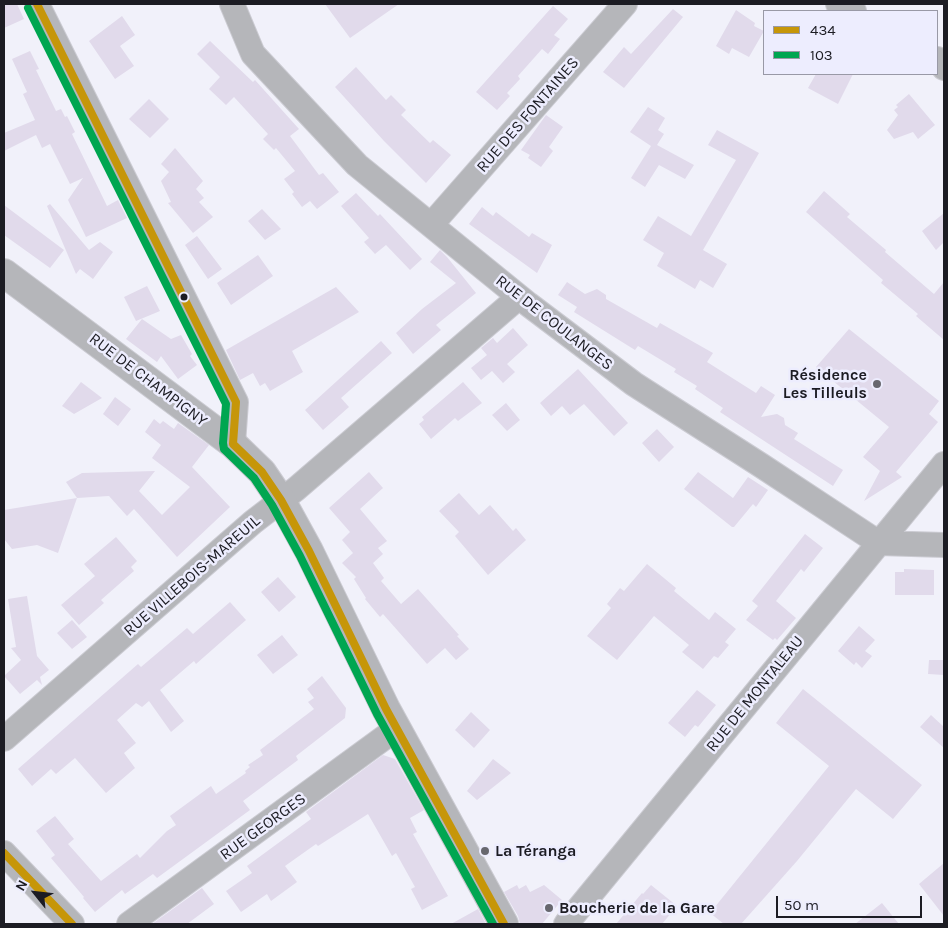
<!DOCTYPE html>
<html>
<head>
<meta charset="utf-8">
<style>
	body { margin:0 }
	#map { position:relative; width:948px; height:928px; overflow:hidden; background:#f1f1fa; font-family:Karla,sans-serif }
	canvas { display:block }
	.frame { position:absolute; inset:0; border:5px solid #1c1c23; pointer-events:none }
	.legend { position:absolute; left:763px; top:10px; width:175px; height:65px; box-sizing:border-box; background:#ededfe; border:1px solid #9999a6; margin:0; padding:6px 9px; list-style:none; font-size:15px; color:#1c1c23 }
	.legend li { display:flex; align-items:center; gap:10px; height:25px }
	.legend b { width:25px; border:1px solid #9999a6 }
	.north { position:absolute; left:10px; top:868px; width:50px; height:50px; -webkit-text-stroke:4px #ededfe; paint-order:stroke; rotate:299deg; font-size:14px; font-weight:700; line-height:20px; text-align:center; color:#1c1c23 }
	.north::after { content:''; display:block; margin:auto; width:18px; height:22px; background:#1c1c23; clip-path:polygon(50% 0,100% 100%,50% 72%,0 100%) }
	.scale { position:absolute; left:776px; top:896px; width:146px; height:22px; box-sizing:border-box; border:2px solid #1c1c23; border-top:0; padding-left:6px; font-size:15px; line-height:18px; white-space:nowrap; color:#1c1c23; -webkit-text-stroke:4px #ededfe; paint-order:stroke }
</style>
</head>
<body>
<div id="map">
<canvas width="948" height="928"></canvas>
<div class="frame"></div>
<ul class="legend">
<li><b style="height:6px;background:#c69609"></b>434</li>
<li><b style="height:6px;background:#00a651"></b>103</li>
</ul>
<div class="north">N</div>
<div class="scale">50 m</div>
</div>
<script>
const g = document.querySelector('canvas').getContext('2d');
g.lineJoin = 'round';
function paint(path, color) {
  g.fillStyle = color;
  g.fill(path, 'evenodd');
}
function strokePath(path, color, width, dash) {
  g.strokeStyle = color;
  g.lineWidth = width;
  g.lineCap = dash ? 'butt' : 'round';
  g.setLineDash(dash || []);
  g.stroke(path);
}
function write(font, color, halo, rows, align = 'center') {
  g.font = font + ' Karla,sans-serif';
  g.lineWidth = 5;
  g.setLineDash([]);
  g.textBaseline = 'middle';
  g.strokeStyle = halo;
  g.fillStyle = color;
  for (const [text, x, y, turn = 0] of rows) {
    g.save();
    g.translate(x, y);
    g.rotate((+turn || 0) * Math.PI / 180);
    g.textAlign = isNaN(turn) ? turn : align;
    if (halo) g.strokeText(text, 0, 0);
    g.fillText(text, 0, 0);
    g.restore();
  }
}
const building = new Path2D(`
	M4,4H17L24,19L4,28Z
	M325,4H399L350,38Z
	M553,6L568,19L554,35L560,39L548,54L542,49L518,76L520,79L507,93L510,96L497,110L476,92Z
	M673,9L683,17L624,88L603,72L624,47L631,54Z
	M736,10L755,23L754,26L764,31L749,57L732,48L729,54L716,46Z
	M122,16L135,35L120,46L134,66L115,79L89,41Z
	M210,41L253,82L255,80L299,129L290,136L319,175L323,173L339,192L317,209L310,201L302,207L292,194L294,192L284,179L295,171L276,148L274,150L263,139L268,134L234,97L226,105L209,89L220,77L197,54Z
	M30,51L39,69L36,70L56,111L61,109L65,117L67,116L75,132L72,134L107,206L118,200L127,218L86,237L68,200L83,178L70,184L50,144L42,148L36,135L4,151V133L35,120L23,94L27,92L12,59Z
	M356,67L386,100L391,95L406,110L401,115L430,143L433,140L451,155L426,183L384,141L335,87Z
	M816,74H853L838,104L808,88Z
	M909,94L935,125L918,139L913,132L894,139L887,130L898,115L894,110L898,107L896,105Z
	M149,99L169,119L150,138L129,119Z
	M648,107L665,118L658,130L664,134L657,145L694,165L685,179L659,165L645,187L631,178L651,146L630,132Z
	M546,115L563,127L549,147L553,151L541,167L528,158L530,155L521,150Z
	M717,130L759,153L703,250L727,264L713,288L700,280L695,289L657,266L664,253L643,240L658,216L691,236L736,160L708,145Z
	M175,148L203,181L196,189L204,198L199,202L213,217L193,233L168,203L171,202L161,181L169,172L161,164Z
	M824,191L850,214L847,217L886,250L885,252L934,294L944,282V340L916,316L918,314L881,283L883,280L806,212Z
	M356,193L378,216L380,214L422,259L410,270L386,245L375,254L364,242L369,238L341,206Z
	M50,204L89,250L100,242L113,252L93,279L80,269L76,274L47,206Z
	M4,205L64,250L50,268L4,235Z
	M482,207L493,216L496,212L529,237L532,233L552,245L537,273L469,224Z
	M262,209L281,229L265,240L248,221Z
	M944,213V242L936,250L922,231Z
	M197,236L222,269L208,279L185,245Z
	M440,250L447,257L476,293L436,325L441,330L413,354L396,333L422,309L456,283L430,262Z
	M258,255L273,276L231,305L217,283Z
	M567,282L585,294L597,289L606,295V299L657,328L660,323L713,353L707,362L756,393L761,386L775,395L761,417L777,414L784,418L785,425L798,433L794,439L843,470L833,486L720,412L723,408L695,389L697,386L674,372L676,369L638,346L635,350L574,312L577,307L558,295Z
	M147,286L160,311L136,321L124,297Z
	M336,287L359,312L292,351L303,372L270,391L265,383L260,386L253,373L240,380L226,350Z
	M142,319L171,339L181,335L192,354L190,356L197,365L178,379L161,356L157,362L126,339Z
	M513,328L528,345L507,364L515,372L503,383L492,371L481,380L471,368L487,355L481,348L493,338L497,343Z
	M849,329L939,401L929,414L938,422L896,472L902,477L864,501L880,471L863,457L889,427L816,367Z
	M381,341L392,353L341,398L349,407L323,430L305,410Z
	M578,369L628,423L614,436L584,404L570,415L562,406L551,416L540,403Z
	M81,382L102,398L74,414L62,406Z
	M463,382L482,403L458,421L455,418L431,439L419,424L424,420L422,417Z
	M115,397L131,409L118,426L103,414Z
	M506,403L520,420L507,431L492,415Z
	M154,419L160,424L163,421L174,429L178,423L209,445L192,467L230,507L177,557L134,509L127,516L109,496L77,498L66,482L82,473L155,471L139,491L162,515L190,487L152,458L161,445L145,432Z
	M657,429L674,447L659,462L642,443Z
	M369,472L383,488L360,509L387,541L378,548L383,554L373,563L384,578L381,581L401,604L418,589L459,635L457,636L469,649L456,660L445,648L427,664L383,614L380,617L365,599L366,598L354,579L356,577L342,563L353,553L342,540L350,532L329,508Z
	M698,472L733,498L748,477L768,490L756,507L753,504L734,527H732L684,489Z
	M459,493L479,515L490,505L513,531L516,528L526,540L488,575L455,536L459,532L439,511Z
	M77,498L58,553L37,545L12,549L4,539V510Z
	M805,534L823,548L804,572L801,569L776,601L796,618L777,640L775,638L773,640L746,620L758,606L752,601Z
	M116,537L137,561L131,567L134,571L101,600L104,603L79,625L61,605L95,576L84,564Z
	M647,564L676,588L674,591L709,620L715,612L736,629L725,642L729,645L718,658L714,656L703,669L682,652L689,645L654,616L617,660L587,636L611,608L607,604L620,588L624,591Z
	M904,569L934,570V595H895V572H904Z
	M278,577L296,597L279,612L261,592Z
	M27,596L37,656L49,670L40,677L42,685L37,680L20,694L4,676L21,660L11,648L16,647L8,599Z
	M230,602L246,620L196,664L194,661L160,690L184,721L171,732L149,701L142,707L136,703L117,720L136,743L124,753L135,768L106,793L75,758L56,774L51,769L32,786L18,769L138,664L141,667L187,628L193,634Z
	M72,620L87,637L72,649L57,633Z
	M859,626L875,640L865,651L872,656L862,668L856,662L854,665L838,651Z
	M282,635L298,655L273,674L257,655Z
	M929,660H944V675L928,674Z
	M322,676L346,708L345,718L296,756L298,760L243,801L250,810L157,878L153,874L125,894L122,890L95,912L83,898L84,897L51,858L55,855L36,831L55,816L74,839L68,844L101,881L137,854L140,858L167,831L176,825L170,816L211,786L216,794L246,773L245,771L250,767L248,765L263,755L260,750L314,709L308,702L314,698L307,689Z
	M803,689L922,785L893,819L856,789L797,861L741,924H724L710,913L829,766L776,723Z
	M697,690L716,705L698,727L695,725L685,737L668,723Z
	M471,712L490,730L474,748L455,730Z
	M931,715L944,727V748L920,727Z
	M383,755L395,759L424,810L410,818L417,832L413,834L448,896L422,910L411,889L415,887L396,853L392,856L368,814L318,846L316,844L285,866L297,882L271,901L267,894L241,912L226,891L252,873L247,866L311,819L306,812Z
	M493,759L511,773L477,800L467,791Z
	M944,863V916L919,884Z
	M517,885L519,889L526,885L530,892L544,885L562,900L542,924H520L518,916L504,892Z
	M651,885L677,906L662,924H616L642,893L643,894Z
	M202,888L214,904L187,924H152Z
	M882,903L899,924H855Z
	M478,909L486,924H451Z`);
const minor = new Path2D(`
	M37,4L236,402L233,444
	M232,4L253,54L357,165L528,304L634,384L762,466L879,543L944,545
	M838,4L854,11
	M937,59L944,68
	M431,225L625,4
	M4,739L253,522L296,489L519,297
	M4,853L72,924
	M129,924L396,729
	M566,924L944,464`);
const tertiary = new Path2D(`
	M4,273L233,444L262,472L281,500L309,551L386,709L504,924`);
const bus1 = new Path2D(`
	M37,4L236,402L233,444L262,472L281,500L309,551L386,709L504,924
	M4,853L72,924`);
const bus2 = new Path2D(`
	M28,8L226,404L223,443L224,449L254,478L272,505L300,556L377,714L493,924`);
const markers = [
	[184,297,4.5,"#1c1c23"],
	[877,384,5,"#67676e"],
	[485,851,5,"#67676e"],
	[549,908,5,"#67676e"]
];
const streetNames = [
	["RUE DES FONTAINES",528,115,-49],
	["RUE DE COULANGES",554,323,38],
	["RUE DE CHAMPIGNY",148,380,37],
	["RUE VILLEBOIS-MAREUIL",192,576,-41],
	["RUE DE MONTALEAU",755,694,-51],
	["RUE GEORGES",263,827,-36]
];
const poiNames = [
	["Résidence",867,375,"right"],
	["Les Tilleuls",867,393,"right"],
	["La Téranga",495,851],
	["Boucherie de la Gare",559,908]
];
paint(building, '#e1daeb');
strokePath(minor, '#cbcbd2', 26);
strokePath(tertiary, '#cbcbd2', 30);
strokePath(minor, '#b5b6ba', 24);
strokePath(tertiary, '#b5b6ba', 28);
strokePath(bus1, '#c69609', 8);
strokePath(bus2, '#00a651', 8);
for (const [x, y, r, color] of markers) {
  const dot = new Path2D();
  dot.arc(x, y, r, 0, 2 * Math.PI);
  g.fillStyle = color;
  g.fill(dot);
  strokePath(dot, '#ededfe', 2);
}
write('16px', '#1c1c23', '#ededfe', streetNames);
write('bold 16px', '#1c1c23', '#ededfe', poiNames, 'left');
</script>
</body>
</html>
